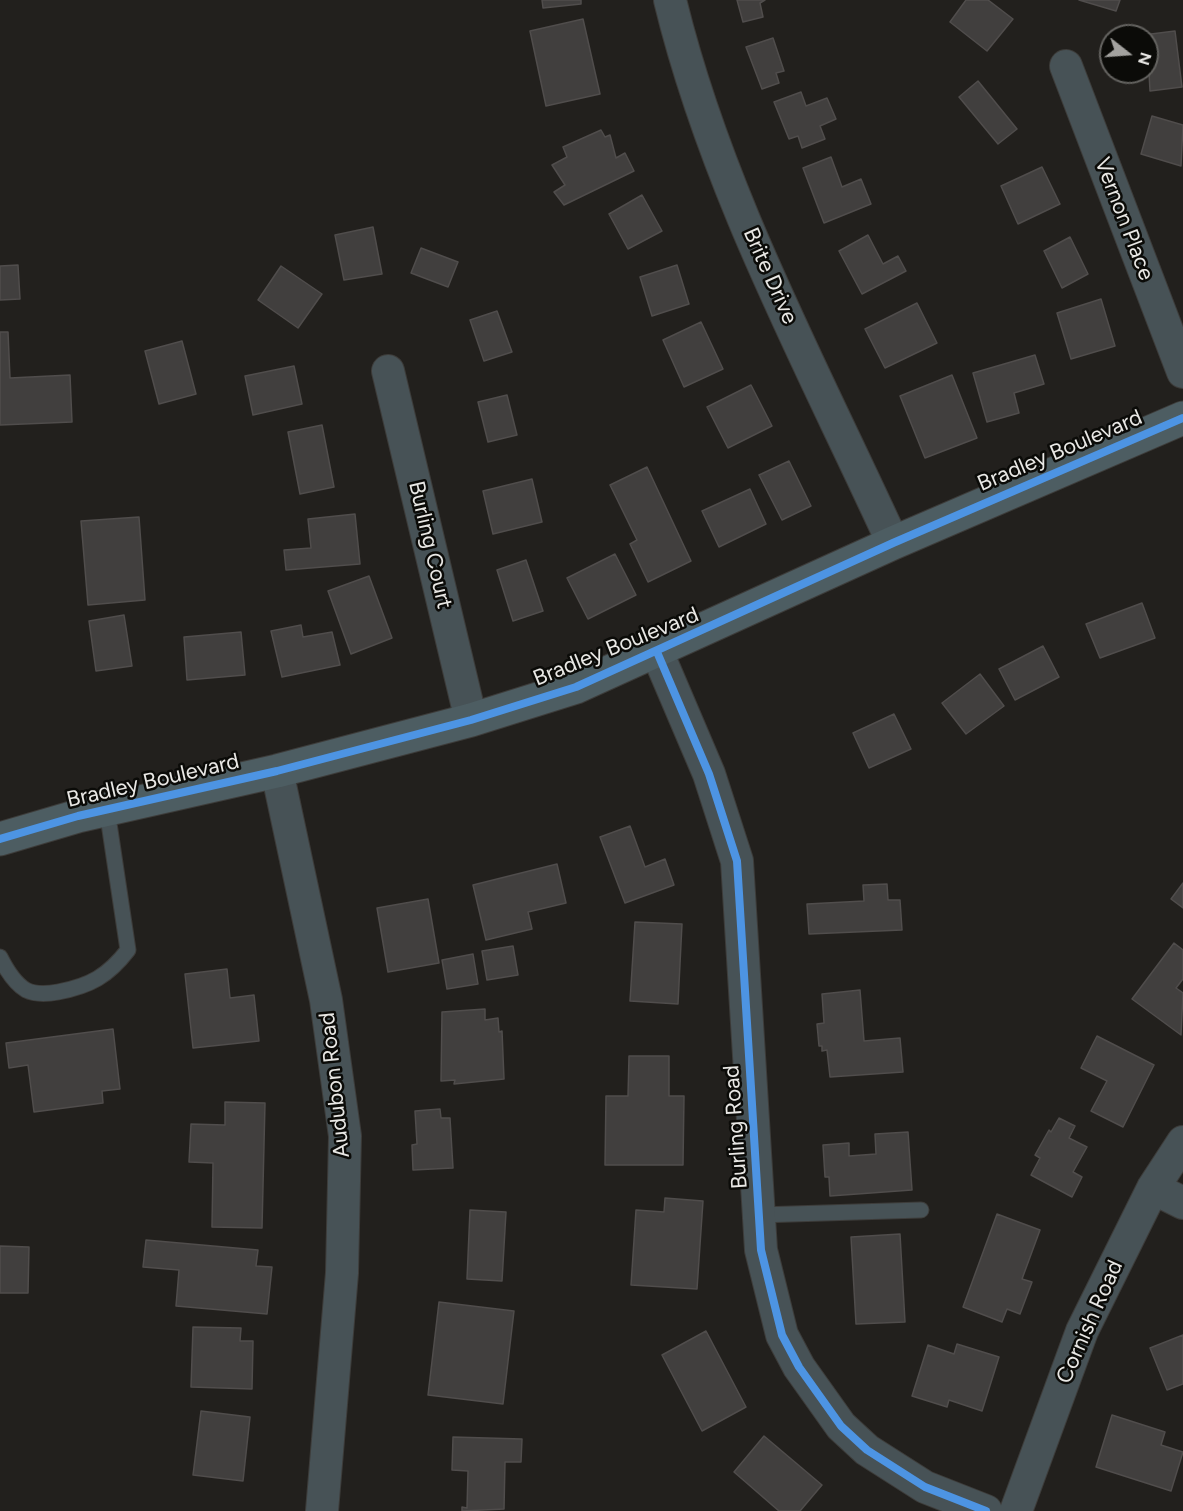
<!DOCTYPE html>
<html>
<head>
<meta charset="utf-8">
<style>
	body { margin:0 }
	#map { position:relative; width:1183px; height:1511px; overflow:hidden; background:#22201d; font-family:Figtree,sans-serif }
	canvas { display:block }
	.north { position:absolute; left:1099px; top:24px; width:60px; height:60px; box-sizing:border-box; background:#0b0b08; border:2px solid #646360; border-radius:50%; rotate:107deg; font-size:16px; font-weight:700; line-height:24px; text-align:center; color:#e9e8e5 }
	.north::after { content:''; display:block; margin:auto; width:21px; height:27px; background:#a3a29f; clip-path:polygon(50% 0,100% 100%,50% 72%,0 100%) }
</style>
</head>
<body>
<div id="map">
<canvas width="1183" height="1511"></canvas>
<div class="north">N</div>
</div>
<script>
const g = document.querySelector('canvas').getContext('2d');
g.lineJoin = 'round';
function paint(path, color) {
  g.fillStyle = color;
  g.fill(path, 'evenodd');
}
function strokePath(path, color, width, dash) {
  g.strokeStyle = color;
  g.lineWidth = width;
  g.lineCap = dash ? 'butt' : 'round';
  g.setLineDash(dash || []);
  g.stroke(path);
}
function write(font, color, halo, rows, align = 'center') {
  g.font = font + ' Figtree,sans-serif';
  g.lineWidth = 5;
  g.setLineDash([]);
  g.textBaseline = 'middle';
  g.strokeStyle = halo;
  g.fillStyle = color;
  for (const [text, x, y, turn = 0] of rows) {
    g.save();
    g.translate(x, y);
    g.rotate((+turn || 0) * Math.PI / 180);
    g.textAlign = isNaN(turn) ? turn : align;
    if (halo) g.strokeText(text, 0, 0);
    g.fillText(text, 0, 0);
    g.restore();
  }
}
const building = new Path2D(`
	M542,0H581V4L543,8Z
	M737,0H765L760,3L763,17L743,22Z
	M966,0H988L1013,19L987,51L950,22Z
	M1079,0H1120L1116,11Z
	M583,19L600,94L546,106L530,31Z
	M1175,31L1182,87L1150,91L1147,36L1143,35Z
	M773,38L784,71L776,73L779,83L762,89L746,47Z
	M978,81L1017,129L998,144L959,97Z
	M801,92L806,106L827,98L836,119L820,126L825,139L802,148L798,136L789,139L774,102Z
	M1152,116L1183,125L1181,166L1141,154Z
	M601,130L605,137L610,135L616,158L625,153L634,171L564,205L554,192L565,185L552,165L567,157L563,147Z
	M831,157L842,187L861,179L871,204L824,223L803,168Z
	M1042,167L1060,204L1018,224L1001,186Z
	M642,195L662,231L628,249L609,214Z
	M373,227L382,274L344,280L335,235Z
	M868,235L883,264L898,256L906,271L862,294L839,251Z
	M1070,237L1088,274L1062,288L1044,251Z
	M421,248L458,262L448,287L411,273Z
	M18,265L20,299L0,300V266Z
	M677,265L689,304L652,316L640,277Z
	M281,266L322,294L298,328L258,300Z
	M1101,299L1115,346L1071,359L1057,313Z
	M917,303L937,343L885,368L865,329Z
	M497,311L512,352L484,361L470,320Z
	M701,322L723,369L684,387L663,340Z
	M0,332H8L10,378L70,375L72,422L0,425Z
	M182,341L196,394L159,404L145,351Z
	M1035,355L1044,384L1014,393L1019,413L987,422L973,373Z
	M294,366L302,404L253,415L245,376Z
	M952,375L977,438L925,458L900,396Z
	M751,385L772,426L728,448L707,407Z
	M507,395L517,435L488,442L478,402Z
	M322,425L334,487L300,494L288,432Z
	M789,461L811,506L782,520L759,475Z
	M647,467L691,561L648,582L630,544L637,540L610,485Z
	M532,479L542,522L493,534L483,491Z
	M750,489L766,524L719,547L702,511Z
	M355,514L360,564L286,570L284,550L311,548L308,519Z
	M139,517L145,600L88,605L81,521Z
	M615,554L636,595L588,619L567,578Z
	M526,560L543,611L513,621L497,570Z
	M369,576L392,638L351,654L328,591Z
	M1142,603L1155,638L1100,658L1086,624Z
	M124,615L132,666L96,671L89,621Z
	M301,625L303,637L332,632L340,665L282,677L271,631Z
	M241,632L245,675L187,680L184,637Z
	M1043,646L1059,677L1015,700L999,669Z
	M980,674L1004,706L966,734L942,703Z
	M894,714L911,749L869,768L853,733Z
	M630,826L645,867L665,859L674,885L625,903L600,837Z
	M557,864L566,903L528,912L532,929L486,940L473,885Z
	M1183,883V908L1171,899Z
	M887,884L888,900H900L902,930L809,934L807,904L864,901L863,885Z
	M428,899L439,963L388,972L377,908Z
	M635,922L682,924L678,1004L630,1001Z
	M1174,943L1183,950V979L1176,988L1183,993L1181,1035L1132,999Z
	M513,946L518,975L487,980L482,951Z
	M473,954L478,984L447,989L442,960Z
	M227,969L230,998L254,995L259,1041L193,1048L185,974Z
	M860,990L864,1041L900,1038L903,1072L830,1077L827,1050L822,1051V1046H819L817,1024L824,1023L822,994Z
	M485,1009V1020L498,1018L499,1032L502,1031L504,1079L454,1084L455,1080L441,1081L442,1012Z
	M113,1029L120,1089L102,1091L103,1103L34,1112L28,1065L9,1068L6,1043Z
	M1097,1036L1154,1065L1123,1127L1091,1111L1107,1081L1081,1068Z
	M629,1056H669V1096H684L683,1165H605L606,1096H628Z
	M225,1102L265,1103L262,1228L212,1227L213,1163L189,1162L191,1124L225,1125Z
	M440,1109L441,1118H450L453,1168L413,1170L412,1145L417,1144L415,1111Z
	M1059,1118L1075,1126L1069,1138L1087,1147L1073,1172L1082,1177L1072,1197L1031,1175L1040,1158L1035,1155L1049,1130L1051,1132Z
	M908,1132L912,1190L830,1196L829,1177H825L823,1145L849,1143V1156L876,1154L875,1134Z
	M665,1198L703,1201L697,1289L631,1285L636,1210L664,1212Z
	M470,1210L506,1212L502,1281L467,1279Z
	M997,1214L1040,1230L1022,1279L1032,1282L1020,1314L1007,1309L1002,1322L963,1307Z
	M900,1234L905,1322L856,1324L851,1237Z
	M146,1240L258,1250L256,1266L272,1267L267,1314L176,1306L179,1270L143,1267Z
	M0,1246L29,1247L28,1293H0Z
	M439,1302L514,1311L503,1404L428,1395Z
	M193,1327L241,1328L240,1341H253L252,1389L191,1387Z
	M706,1331L746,1407L702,1431L662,1355Z
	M1183,1335V1384L1167,1390L1150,1348Z
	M957,1344L999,1357L982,1411L949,1400L947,1407L912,1396L928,1345L954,1354Z
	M201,1411L250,1417L243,1481L193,1475Z
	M1112,1415L1165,1432L1161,1445L1183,1452L1171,1491L1096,1467Z
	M764,1436L822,1485L800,1511H779L734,1472Z
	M453,1437L522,1439L521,1462H505L504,1509L462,1511V1507L467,1508L468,1471L452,1470Z`);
const service = new Path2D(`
	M0,957C6,969 14,983 26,990C36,995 47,994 58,992C90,986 108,976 128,950L107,810
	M759,1215L921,1210`);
const minor = new Path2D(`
	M670,0C716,190 812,366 893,543
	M1066,66L1183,372
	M388,371L471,720
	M657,652L709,774L737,861L761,1250L782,1335L799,1367L841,1426L867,1450L925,1487L986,1511
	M277,771L326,1000L345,1136L342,1273L322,1511
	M1153,1188L1183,1203
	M1016,1511L1082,1331L1153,1188L1183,1142`);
const secondary = new Path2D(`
	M0,839L78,816L277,771L471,720L576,687L893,543L1183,418`);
const cycleway = new Path2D(`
	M657,652L709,774L737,861L761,1250L782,1335L799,1367L841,1426L867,1450L925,1487L986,1511
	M0,839L78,816L277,771L471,720L576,687L893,543L1183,418`);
const streetNames = [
	["Vernon Place",1124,219,69],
	["Brite Drive",770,276,66],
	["Bradley Boulevard",1060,451,-23],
	["Burling Court",430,545,77],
	["Bradley Boulevard",616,647,-22],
	["Bradley Boulevard",153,781,-13],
	["Audubon Road",335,1085,-96],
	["Burling Road",736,1127,-94],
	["Cornish Road",1090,1322,-66]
];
paint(building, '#413f3e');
strokePath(building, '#504d4c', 1.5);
strokePath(service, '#3d3c3a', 17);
strokePath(minor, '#3d3c3a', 34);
strokePath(secondary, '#3d3c3a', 35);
strokePath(service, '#475256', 15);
strokePath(minor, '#475256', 32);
strokePath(secondary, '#4d5d62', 33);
strokePath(cycleway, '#4d94e3', 8);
write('22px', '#e9e8e5', '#0b0b08', streetNames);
</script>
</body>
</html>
